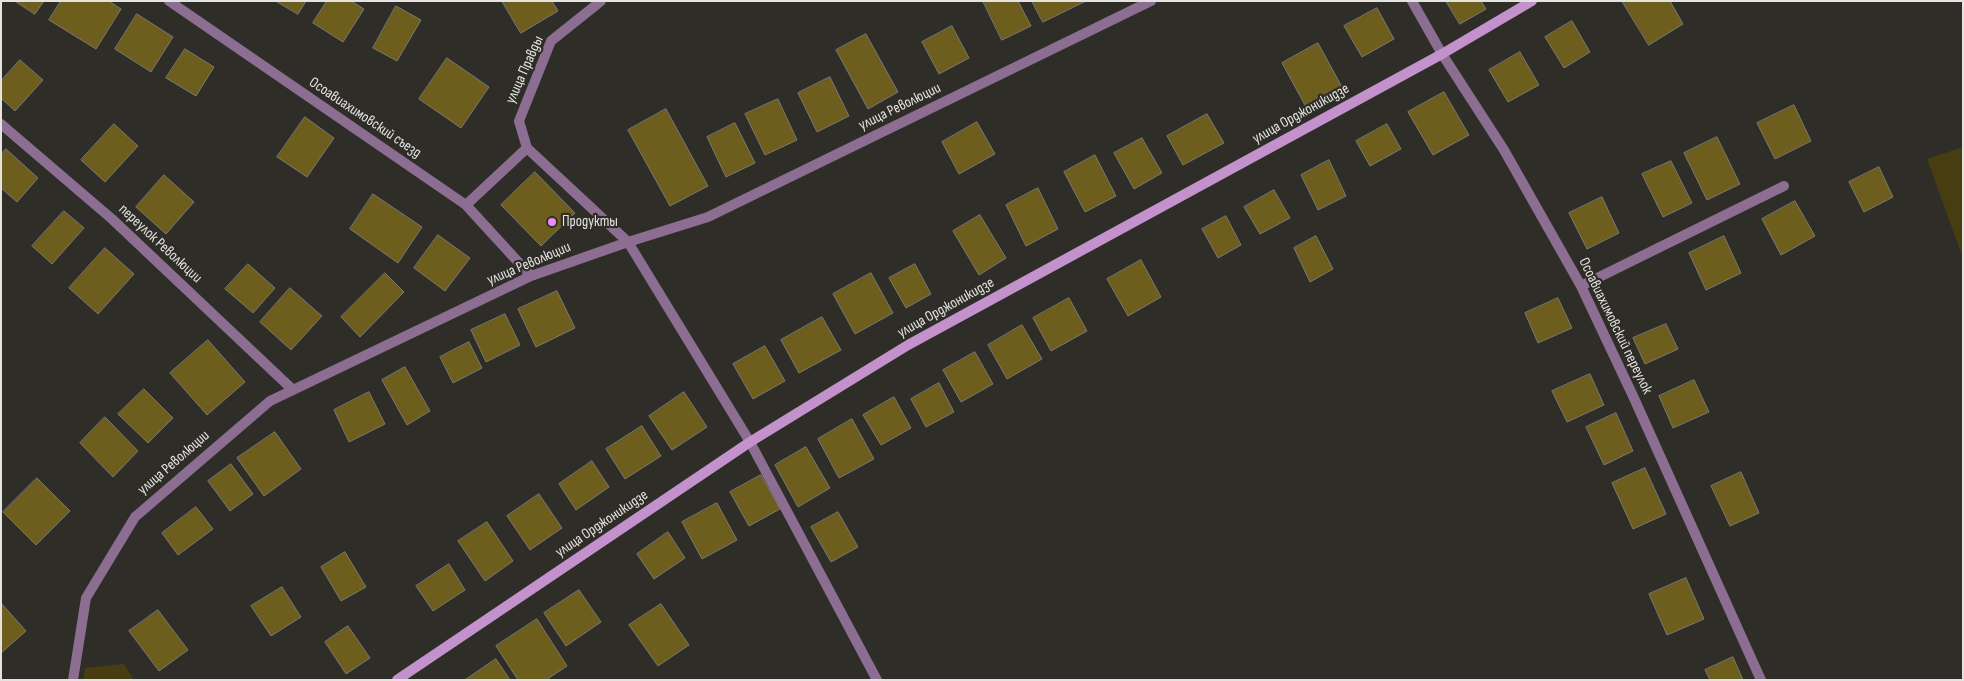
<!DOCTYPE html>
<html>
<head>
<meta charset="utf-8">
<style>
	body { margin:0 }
	#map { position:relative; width:1964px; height:681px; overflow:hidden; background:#2e2d28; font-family:"Sofia Sans Condensed",sans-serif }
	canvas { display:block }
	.frame { position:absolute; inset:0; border:2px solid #e4e3e0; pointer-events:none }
</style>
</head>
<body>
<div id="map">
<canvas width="1964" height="681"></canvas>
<div class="frame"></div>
</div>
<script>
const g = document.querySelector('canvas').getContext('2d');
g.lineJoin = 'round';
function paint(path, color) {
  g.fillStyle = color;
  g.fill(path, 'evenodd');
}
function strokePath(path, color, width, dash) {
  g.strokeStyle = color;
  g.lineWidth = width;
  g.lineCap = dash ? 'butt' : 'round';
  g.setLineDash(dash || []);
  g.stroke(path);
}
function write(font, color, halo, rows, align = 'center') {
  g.font = font + ' "Sofia Sans Condensed",sans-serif';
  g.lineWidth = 4.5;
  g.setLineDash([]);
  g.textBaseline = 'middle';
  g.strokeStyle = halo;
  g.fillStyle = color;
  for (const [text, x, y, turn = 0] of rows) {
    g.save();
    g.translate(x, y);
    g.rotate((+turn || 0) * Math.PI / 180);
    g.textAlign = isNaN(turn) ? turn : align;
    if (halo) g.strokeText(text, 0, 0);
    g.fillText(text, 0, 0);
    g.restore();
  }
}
const green = new Path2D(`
	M1963,147V258L1927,159Z
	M124,664L134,680H83L85,668Z`);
const building = new Path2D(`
	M15,1H44L35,14Z
	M61,1H109L121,9L96,49L49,20Z
	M276,1H306L298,14Z
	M327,1H351L364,9L343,42L313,23Z
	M502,1H552L558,11L521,33Z
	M983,1H1018L1031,26L1002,40Z
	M1032,1H1086L1043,22Z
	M1446,1H1481L1486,9L1460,24Z
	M1622,1H1670L1683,24L1649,45Z
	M396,6L421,20L397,61L373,48Z
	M1377,8L1394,39L1362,57L1344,26Z
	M137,14L173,37L151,72L115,49Z
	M1572,21L1590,52L1564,68L1545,37Z
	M952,26L969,58L939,74L922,42Z
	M866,34L898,92L868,109L836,50Z
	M1318,43L1342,87L1306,107L1282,63Z
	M185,49L214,67L196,96L166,78Z
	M1520,52L1539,85L1508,102L1489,70Z
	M447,58L489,87L461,128L419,99Z
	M20,60L43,80L15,111L1,98V81Z
	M830,77L849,116L817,132L798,93Z
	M1444,92L1469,135L1433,155L1408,112Z
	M778,99L797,140L765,155L745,114Z
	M1794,105L1811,141L1775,159L1757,123Z
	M666,109L708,186L670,206L628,130Z
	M1207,114L1224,143L1183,165L1167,136Z
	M305,117L334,138L307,177L277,157Z
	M977,122L995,154L959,174L942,142Z
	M735,123L755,163L726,177L707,137Z
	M114,124L138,146L105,182L81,160Z
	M1387,124L1401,149L1370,166L1356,141Z
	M1717,137L1740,184L1707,200L1684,153Z
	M1142,138L1162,173L1134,189L1114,153Z
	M6,149L38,178L17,202L1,188V154Z
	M1095,155L1116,196L1085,212L1064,172Z
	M1329,160L1346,196L1318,210L1301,175Z
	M1671,161L1692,203L1663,217L1642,174Z
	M1879,167L1893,197L1864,212L1849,182Z
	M535,172L575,213L541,246L501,205Z
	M164,175L194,202L166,234L136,207Z
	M1038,188L1058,229L1026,246L1006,205Z
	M1274,190L1290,218L1260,234L1244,207Z
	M373,194L422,227L398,263L350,229Z
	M1602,197L1619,233L1587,249L1569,213Z
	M1795,201L1815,236L1781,255L1762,219Z
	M64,211L84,228L52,264L32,246Z
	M980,215L1006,258L979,275L953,231Z
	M1226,216L1241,245L1218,258L1202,229Z
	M438,235L470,258L445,291L414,268Z
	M1316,236L1333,269L1310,282L1294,248Z
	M1724,236L1741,273L1706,290L1689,253Z
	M105,248L134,274L98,314L69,288Z
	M1141,260L1161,297L1128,316L1107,279Z
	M248,264L275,288L253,313L225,289Z
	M915,264L931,294L906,308L889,278Z
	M385,273L404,292L360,337L341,317Z
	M871,273L893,313L855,334L833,294Z
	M290,288L322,316L291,350L260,322Z
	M557,291L575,328L536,347L518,309Z
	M1069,298L1087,331L1051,351L1033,318Z
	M1558,298L1572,328L1538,343L1525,313Z
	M505,314L520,345L486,362L471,330Z
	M822,317L841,350L799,373L781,340Z
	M1666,324L1678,349L1645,364L1633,338Z
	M1022,325L1042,359L1007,379L988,345Z
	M208,340L245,382L207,415L170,373Z
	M469,342L482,368L453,383L440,357Z
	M765,346L785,381L753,399L733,364Z
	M975,352L993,384L961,402L943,370Z
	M405,367L430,411L407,425L382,380Z
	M1590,374L1604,405L1567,422L1552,391Z
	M1694,380L1709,412L1673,428L1659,396Z
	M939,383L954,412L926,427L911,399Z
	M144,389L173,418L148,443L118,414Z
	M369,392L385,424L349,442L334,410Z
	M684,392L707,427L672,450L649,416Z
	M894,397L911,428L881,445L863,415Z
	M1616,413L1633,451L1604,465L1586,427Z
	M105,417L138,451L113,477L80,443Z
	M852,419L874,459L839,478L818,439Z
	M642,426L661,456L625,479L606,449Z
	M275,432L301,469L264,496L237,458Z
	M806,447L830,488L798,507L775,465Z
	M592,461L609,487L576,510L559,484Z
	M231,464L253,494L230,511L208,481Z
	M1645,468L1666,514L1633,529L1612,483Z
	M1741,472L1759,513L1730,526L1711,486Z
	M761,475L780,509L749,526L730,492Z
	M37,478L70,511L36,545L3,512Z
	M539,494L562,528L530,550L507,516Z
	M717,503L737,540L702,559L682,522Z
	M196,507L213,529L178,555L162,533Z
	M838,512L858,547L831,562L811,527Z
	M487,522L513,561L485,581L458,541Z
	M668,532L685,558L654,579L637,554Z
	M345,552L366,587L341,601L321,567Z
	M449,564L465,590L433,611L416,586Z
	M1686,578L1704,619L1667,635L1649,594Z
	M282,587L301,617L271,636L251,606Z
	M579,590L601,622L566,646L544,613Z
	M1,603L26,631L1,653Z
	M661,604L689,645L658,666L629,625Z
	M158,610L188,650L159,671L129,631Z
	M537,619L567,666L546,680H518L496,646Z
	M348,626L370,658L346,674L325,642Z
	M1733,657L1743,680H1710L1705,670Z
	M496,659L510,680H465Z`);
const street = new Path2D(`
	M169,1L466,205L531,276
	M1412,1L1442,54L1504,150L1581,286L1633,396L1761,680
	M1,124L112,219L293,390
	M527,148L628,242L750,442L877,680
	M466,205L527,148L519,121L551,41L601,1
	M1581,286L1784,186
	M73,680L86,598L135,517L270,401L531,276L628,242L708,217L1151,1`);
const secondary = new Path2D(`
	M397,680L750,442L908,345L1442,54L1532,1`);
const markers = [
	[552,222,5,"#ea8dfc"]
];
const streetNames = [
	["улица Правды",525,70,-66],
	["улица Революции",900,107,-26],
	["улица Орджоникидзе",1301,114,-29],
	["Осоавиахимовский съезд",365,118,34],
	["переулок Революции",160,244,43],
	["улица Революции",529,264,-23],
	["улица Орджоникидзе",946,308,-29],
	["Осоавиахимовский переулок",1615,326,64],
	["улица Революции",174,463,-41],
	["улица Орджоникидзе",602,524,-34]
];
const poiNames = [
	["Продукты",562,222]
];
paint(green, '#483d11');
paint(building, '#6e5e1d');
strokePath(building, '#7a7973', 1);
strokePath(street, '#8c6e92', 10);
strokePath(secondary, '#c391cc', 10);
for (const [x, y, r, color] of markers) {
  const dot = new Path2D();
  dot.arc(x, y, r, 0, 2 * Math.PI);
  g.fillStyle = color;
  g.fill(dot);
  strokePath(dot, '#2e2d28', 2);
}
write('15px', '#e4e3e0', '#2e2d28', streetNames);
write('15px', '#e4e3e0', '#2e2d28', poiNames, 'left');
</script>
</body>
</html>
